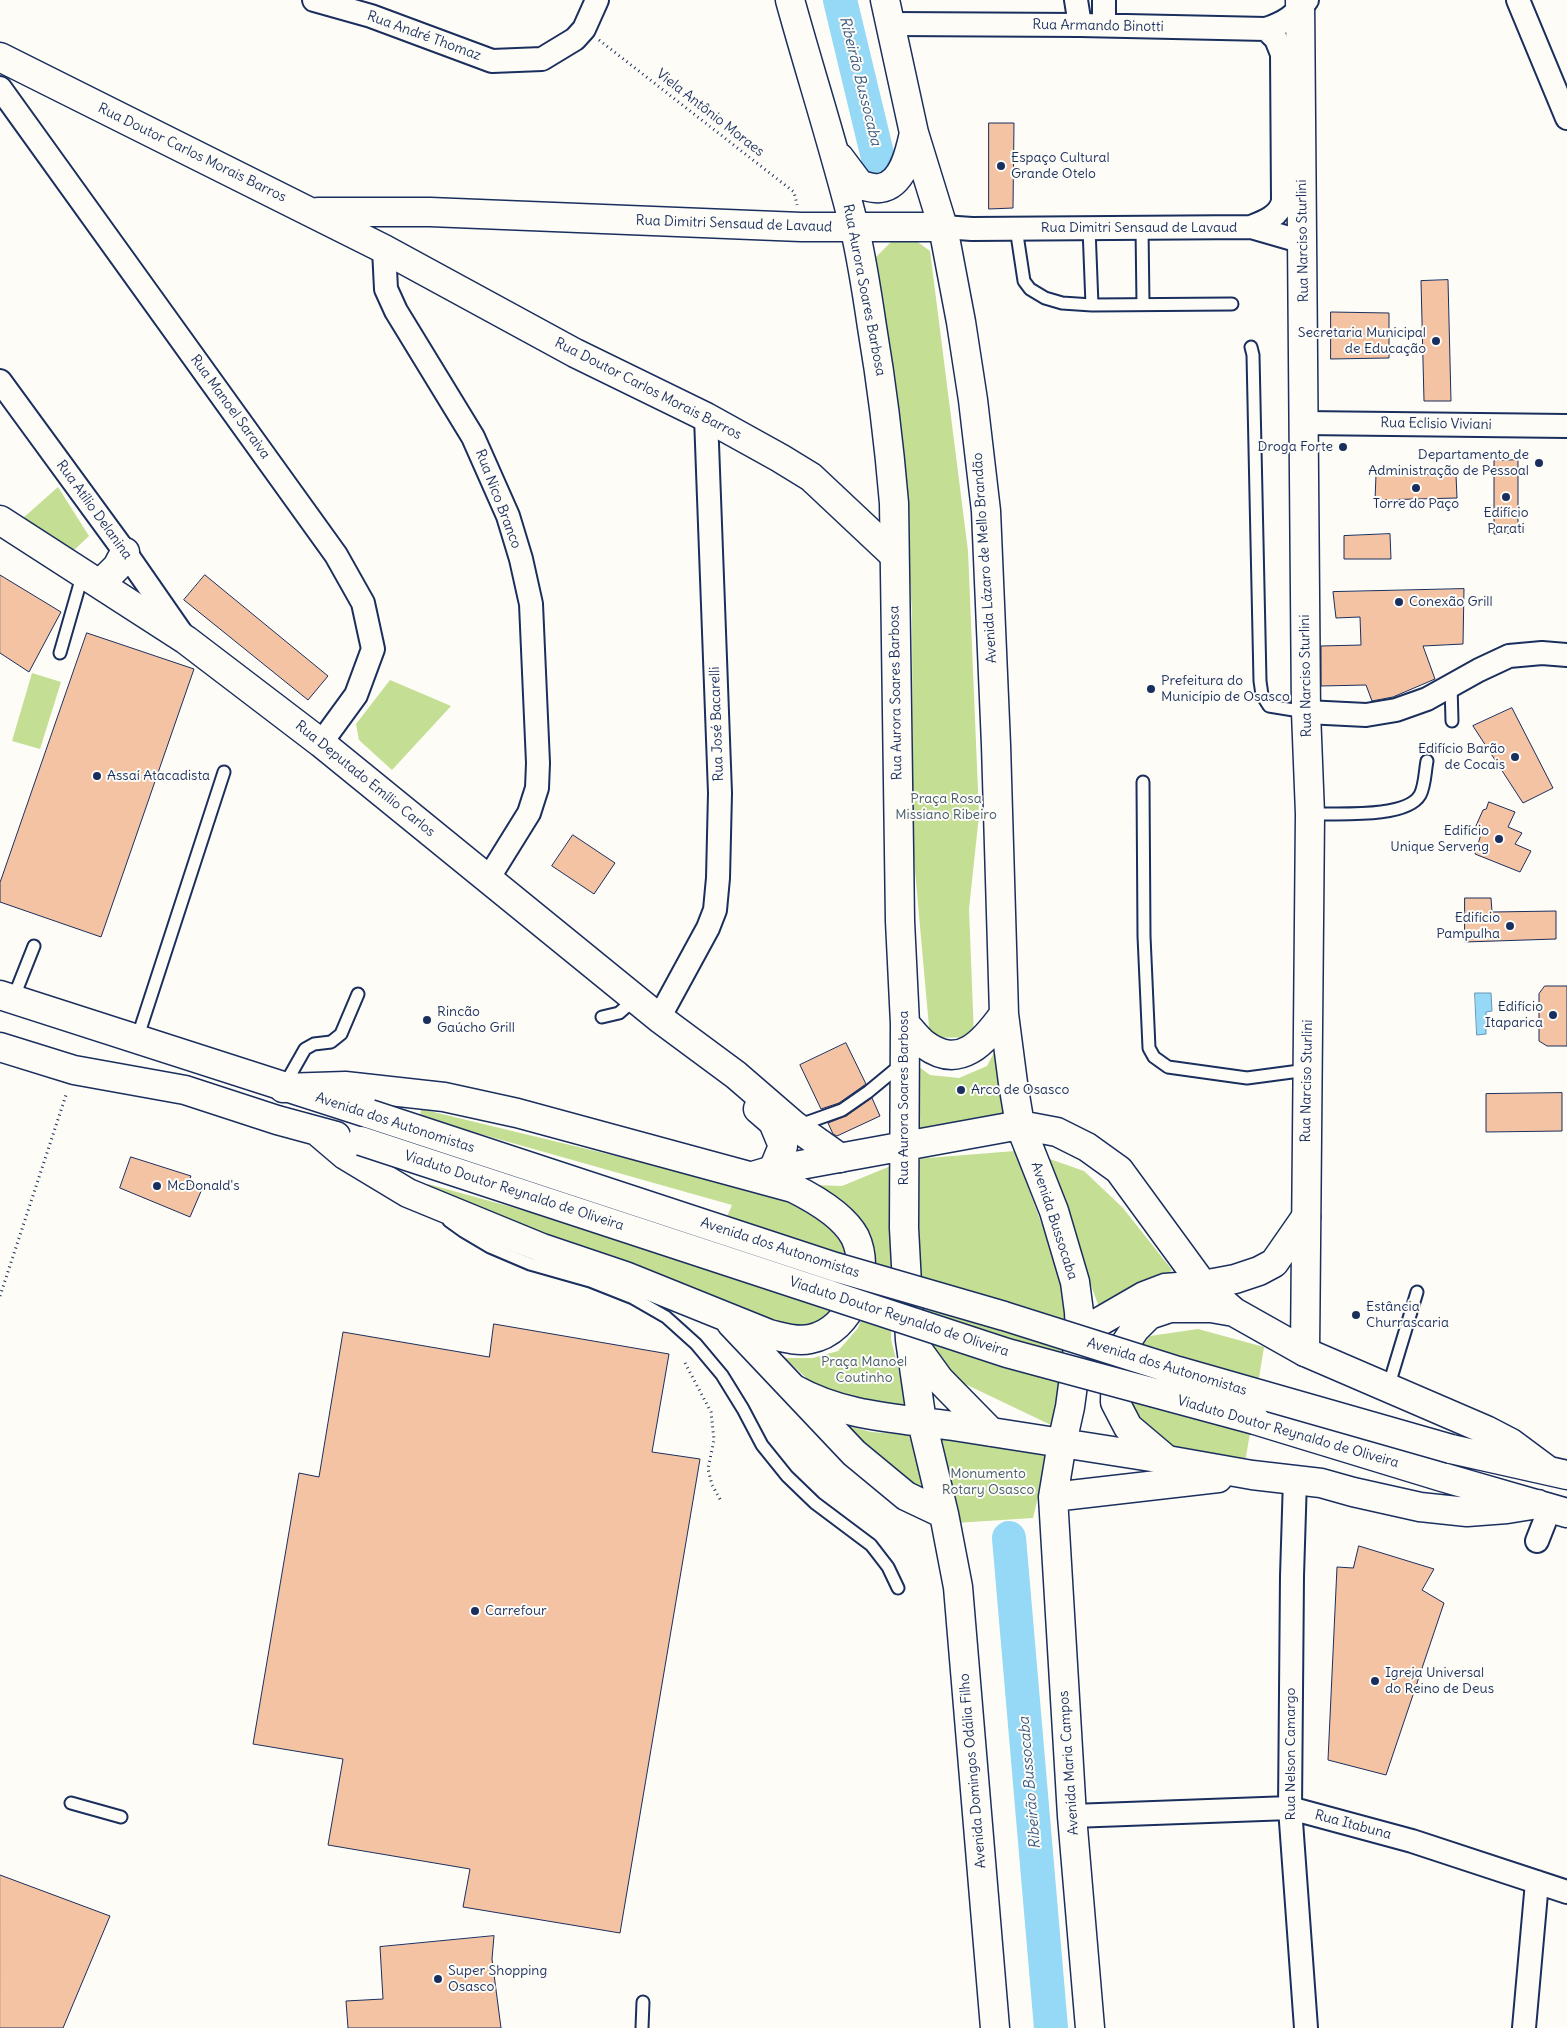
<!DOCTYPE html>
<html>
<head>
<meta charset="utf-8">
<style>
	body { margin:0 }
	canvas { display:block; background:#fdfcf7 }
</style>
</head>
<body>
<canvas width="1567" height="2028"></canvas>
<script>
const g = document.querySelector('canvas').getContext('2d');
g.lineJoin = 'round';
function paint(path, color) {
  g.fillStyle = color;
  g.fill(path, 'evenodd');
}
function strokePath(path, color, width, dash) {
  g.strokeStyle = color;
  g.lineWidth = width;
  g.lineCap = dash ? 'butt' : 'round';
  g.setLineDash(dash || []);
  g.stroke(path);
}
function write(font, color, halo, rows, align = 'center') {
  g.font = font + ' Delius,sans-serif';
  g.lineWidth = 4;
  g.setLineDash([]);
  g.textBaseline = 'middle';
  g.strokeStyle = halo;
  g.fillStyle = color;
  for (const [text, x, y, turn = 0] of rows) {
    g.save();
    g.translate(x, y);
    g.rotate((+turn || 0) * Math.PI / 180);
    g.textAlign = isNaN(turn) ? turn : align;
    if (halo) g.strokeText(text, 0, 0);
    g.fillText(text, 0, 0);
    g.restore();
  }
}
const green = new Path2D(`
	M912,238L930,251L968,551L979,815L969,909L974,1037L930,1038L913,848L912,613L904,477L875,258L892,241Z
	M58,487L89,536L72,552L22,519Z
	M32,673L61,682L40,749L12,741Z
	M390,680L451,706L392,770L359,740L356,724Z
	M998,1045L1005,1120L910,1140L912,1062L930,1075L959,1078L987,1066Z
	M421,1109L786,1197L810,1209L847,1244L853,1276L838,1313L804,1335L424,1190L428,1184L708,1261L732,1205L420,1117Z
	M1015,1151L1064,1286L1073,1342L1053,1426L961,1382L920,1337L915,1159Z
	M1044,1157L1084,1171L1123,1208L1172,1270L1161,1283L1099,1307Z
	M893,1165L891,1339L908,1410L828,1398L785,1358H813L838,1351L858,1328L877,1278L872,1239L816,1185L842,1186Z
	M1198,1329L1264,1347L1245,1463L1169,1452L1140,1422L1131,1399L1128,1363L1150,1336Z
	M833,1422L871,1432L913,1435L929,1496Z
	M939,1437L1048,1454L1033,1518L955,1523Z`);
const water = new Path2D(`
	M1475,993H1491L1492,1011L1486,1012V1034L1477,1035Z`);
const river = new Path2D(`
	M840,0L879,162
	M1009,1538L1051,2028`);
const building = new Path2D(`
	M989,123H1014L1013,208L989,209Z
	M1448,280L1451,401H1424L1421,281Z
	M1331,312L1389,313V358L1331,359Z
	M1518,460V533L1494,534V461Z
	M1402,474L1456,475L1457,498L1375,500L1376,475Z
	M1390,534L1391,559H1344V536Z
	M0,575L61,612L29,672L0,653Z
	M205,575L328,676L308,700L184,600Z
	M1464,589L1463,644L1423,646L1435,679L1393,697L1372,701L1366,685L1321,686V646L1361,645L1360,617L1336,618L1333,592Z
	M87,633L194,669L101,937L0,902V883Z
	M1512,708L1553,788L1523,803L1473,726Z
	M1489,802L1515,812L1508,827L1522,833L1515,844L1531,851L1520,872L1475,854L1482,831L1475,828L1483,810L1486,809Z
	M573,835L615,863L594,894L552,866Z
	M1465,898H1491L1492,912L1556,911V939L1465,942Z
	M1545,986H1567V1046H1547L1539,1041V994Z
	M846,1043L866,1084L839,1103L821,1109L800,1065Z
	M1562,1093V1131L1486,1132V1094Z
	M872,1098L880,1116L837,1136L833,1134L828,1123L846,1116Z
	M131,1157L191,1176L188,1183L202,1189L190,1217L120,1188Z
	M494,1324L669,1354L652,1452L700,1459L620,1933L463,1907L470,1869L328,1845L343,1759L253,1744L299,1473L319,1477L343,1332L489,1357Z
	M1359,1546L1434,1569L1422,1590L1444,1603L1386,1775L1328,1760L1337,1567L1353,1568Z
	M0,1875L110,1916L63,2028H0Z
	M494,1936L492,1959L501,2028H348L346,2001L383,1999L380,1947Z`);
const path = new Path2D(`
	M599,40L794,192L797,205
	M0,1296L67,1092
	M685,1363L711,1412L714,1440L708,1469L712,1485L721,1501`);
const lane = new Path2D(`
	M1016,228L1024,281L1030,289L1045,298L1062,303L1092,305L1232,304
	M1089,228L1092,305
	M1142,228L1143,304
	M1251,347L1253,355L1260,681L1262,695L1269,706L1306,712
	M60,653L83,573
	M1451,685L1452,721
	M1143,782L1144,936L1149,1048L1154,1057L1168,1067L1247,1078L1307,1070
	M1310,814C1335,813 1406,819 1420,795C1425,786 1425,771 1427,761
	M13,999L34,946
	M602,1017L619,1013L635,999
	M137,1039L224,772
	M284,1086L305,1049L314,1044L331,1042L341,1034L358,994
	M797,1126L842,1110L868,1092L903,1063
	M449,1221L463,1231L490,1247L530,1264L590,1281L633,1298L666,1317L696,1344L722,1375L743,1409L762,1445L787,1476L815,1503L871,1545L888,1567L898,1588
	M1388,1388L1417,1292
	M71,1803L121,1817
	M642,2028L643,2002`);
const street = new Path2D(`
	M314,0L371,16L492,61L542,59L575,39L584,29L597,0
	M1076,0L1080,25
	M1104,0V25
	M1518,0L1567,118
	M892,24L1080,25L1266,29C1284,23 1295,16 1307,0
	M0,88L336,555L363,603L373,649L356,695L321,743
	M943,227L972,229L1251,227L1303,242
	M1251,227C1264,222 1280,216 1283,201L1282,54L1276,39L1266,29
	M384,249L386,289L396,311L473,437L508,516L521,559L531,604L538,763L537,788L529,813L488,879
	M0,381L125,552L184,637
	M1304,423L1567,426
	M1306,712L1366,715L1396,710L1427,699L1479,670L1509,656L1542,653L1567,655
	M659,1018L708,928L715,910L718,878L720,793L706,417
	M1295,1479L1292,1576L1290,1808L1306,2028
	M1537,1541L1550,1508
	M1072,1816L1290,1808L1412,1841L1567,1892
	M1524,2028L1537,1882`);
const secondary = new Path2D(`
	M1300,0L1306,712L1310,814L1305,1352
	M0,57L384,249L575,353L706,417L780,458L811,477L894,555
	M318,212H430L801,227H943
	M0,520L186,640L321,743L659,1018L736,1075L795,1126L840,1158
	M100,584L117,567L125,552
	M758,1109L773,1122L783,1146L773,1170`);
const primary = new Path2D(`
	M790,0C811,76 835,150 854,226C862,259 867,293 872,327C882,386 889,444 894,503L900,921L905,1024L904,1228L910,1340L922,1422L944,1514L958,1587L995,2028
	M885,0L914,133L943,227L961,322L973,400L986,511L996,745L1004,1014L1013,1083L1020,1125L1054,1211L1075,1282L1079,1312L1080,1333L1070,1407L1062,1443L1053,1497L1072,1816L1090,2028
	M839,157L860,185C866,186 874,189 880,188C903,185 910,152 914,133
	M0,995L370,1114
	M905,1024C911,1030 917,1038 924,1044C960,1071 984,1042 1004,1014
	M0,1047L74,1070L185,1090L277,1120L336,1136
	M283,1088L345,1086L444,1097L517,1113L793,1188C813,1198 844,1216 855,1237C872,1273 852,1331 810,1339C796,1342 782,1337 769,1334L625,1276L542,1248L408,1193L345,1155L318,1132
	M756,1175L773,1170L1020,1125L1057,1132L1087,1147L1119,1170L1203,1285L1234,1312
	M731,1323L854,1453L906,1496L944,1514
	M1080,1333L1144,1296L1165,1288L1203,1285L1235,1279L1259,1271L1274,1263L1306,1217
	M913,1343L939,1379L991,1432
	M794,1389C844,1417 897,1418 953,1426C1023,1437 1094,1448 1164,1459
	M1255,1420L1442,1477L1567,1513
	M1451,1449L1567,1475
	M1053,1497L1218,1478
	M1538,1504L1507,1509L1467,1512L1420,1507L1353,1492L1321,1483L1252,1475L1167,1460L1128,1427L1115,1402L1116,1358L1135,1329L1149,1315L1170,1308H1211L1234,1312L1305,1352L1486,1430L1511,1443L1546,1469`);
const primaryBridge = new Path2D(`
	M370,1114L835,1267L1004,1316L1178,1371L1451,1449
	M361,1141L1007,1353L1255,1420`);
const markers = [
	[1001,166,5,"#1b2f5e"],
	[1436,341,5,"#1b2f5e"],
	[1343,447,5,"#1b2f5e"],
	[1539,463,5,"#1b2f5e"],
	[1416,488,5,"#1b2f5e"],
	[1506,497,5,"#1b2f5e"],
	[1399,602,5,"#1b2f5e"],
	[1151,689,5,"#1b2f5e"],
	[1515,757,5,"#1b2f5e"],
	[97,776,5,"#1b2f5e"],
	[1499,839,5,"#1b2f5e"],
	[1510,926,5,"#1b2f5e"],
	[1553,1015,5,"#1b2f5e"],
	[427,1020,5,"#1b2f5e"],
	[961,1090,5,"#1b2f5e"],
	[157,1186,5,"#1b2f5e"],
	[1356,1315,5,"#1b2f5e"],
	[475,1611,5,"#1b2f5e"],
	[1375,1681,5,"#1b2f5e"],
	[438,1979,5,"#1b2f5e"]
];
const streetNames = [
	["Rua Armando Binotti",1098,26,1],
	["Rua André Thomaz",424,36,20],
	["Viela Antônio Moraes",710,113,38],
	["Rua Doutor Carlos Morais Barros",192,153,26],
	["Rua Dimitri Sensaud de Lavaud",734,224,2],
	["Rua Dimitri Sensaud de Lavaud",1139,228],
	["Rua Narciso Sturlini",1303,241,-91],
	["Rua Aurora Soares Barbosa",864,290,79],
	["Rua Doutor Carlos Morais Barros",648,389,27],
	["Rua Manoel Saraiva",230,407,54],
	["Rua Eclisio Viviani",1436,424,1],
	["Rua Nico Branco",498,499,69],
	["Rua Atílio Delanina",94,510,54],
	["Avenida Lázaro de Mello Brandão",985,558,-94],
	["Rua Narciso Sturlini",1306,676,-91],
	["Rua Aurora Soares Barbosa",896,693,-91],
	["Rua José Bacarelli",717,724,-92],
	["Rua Deputado Emílio Carlos",365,779,39],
	["Rua Narciso Sturlini",1307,1081,-89],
	["Rua Aurora Soares Barbosa",904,1098,-90],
	["Avenida dos Autonomistas",395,1123,18],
	["Viaduto Doutor Reynaldo de Oliveira",514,1191,18],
	["Avenida Bussocaba",1054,1221,72],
	["Avenida dos Autonomistas",780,1248,18],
	["Viaduto Doutor Reynaldo de Oliveira",899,1317,18],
	["Avenida dos Autonomistas",1167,1367,17],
	["Viaduto Doutor Reynaldo de Oliveira",1288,1432,16],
	["Rua Nelson Camargo",1291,1754,-90],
	["Avenida Maria Campos",1069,1763,-94],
	["Avenida Domingos Odália Filho",973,1771,-95],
	["Rua Itabuna",1353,1825,15]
];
const poiNames = [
	["Espaço Cultural",1011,158],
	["Grande Otelo",1011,174],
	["Secretaria Municipal",1426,333,"right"],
	["de Educação",1426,349,"right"],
	["Droga Forte",1333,447,"right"],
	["Departamento de",1529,455,"right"],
	["Administração de Pessoal",1529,471,"right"],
	["Torre do Paço",1416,504,"center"],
	["Edifício",1506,513,"center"],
	["Parati",1506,529,"center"],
	["Conexão Grill",1409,602],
	["Prefeitura do",1161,681],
	["Município de Osasco",1161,697],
	["Edifício Barão",1505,749,"right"],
	["de Cocais",1505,765,"right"],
	["Assaí Atacadista",107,776],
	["Edifício",1489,831,"right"],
	["Unique Serveng",1489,847,"right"],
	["Edifício",1500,918,"right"],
	["Pampulha",1500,934,"right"],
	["Edifício",1543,1007,"right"],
	["Itaparica",1543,1023,"right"],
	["Rincão",437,1012],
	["Gaúcho Grill",437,1028],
	["Arco de Osasco",971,1090],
	["McDonald's",167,1186],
	["Estância",1366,1307],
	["Churrascaria",1366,1323],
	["Carrefour",485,1611],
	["Igreja Universal",1385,1673],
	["do Reino de Deus",1385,1689],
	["Super Shopping",448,1971],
	["Osasco",448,1987]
];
const parkNames = [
	["Praça Rosa",946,799],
	["Missiano Ribeiro",946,815],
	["Praça Manoel",864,1362],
	["Coutinho",864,1378],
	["Monumento",988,1474],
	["Rotary Osasco",988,1490]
];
const waterNames = [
	["Ribeirão Bussocaba",860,81,76],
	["Ribeirão Bussocaba",1030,1783,-95]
];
paint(green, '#c4de94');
paint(water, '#95d9f7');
strokePath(water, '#6495ba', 1);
strokePath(river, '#95d9f7', 34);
paint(building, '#f3c3a3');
strokePath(building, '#1b2f5e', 1);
strokePath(lane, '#1b2f5e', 15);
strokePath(street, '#1b2f5e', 26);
strokePath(secondary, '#1b2f5e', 31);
strokePath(primary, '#1b2f5e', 31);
strokePath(path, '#1b2f5e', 3, [1, 4]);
strokePath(lane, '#fdfcf7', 11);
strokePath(street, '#fdfcf7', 22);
strokePath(secondary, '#fdfcf7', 28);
strokePath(primary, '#fdfcf7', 28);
strokePath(primaryBridge, '#1b2f5e', 31, []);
strokePath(primaryBridge, '#fdfcf7', 28);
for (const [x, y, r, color] of markers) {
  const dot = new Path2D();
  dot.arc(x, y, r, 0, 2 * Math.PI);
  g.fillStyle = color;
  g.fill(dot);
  strokePath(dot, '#fdfcf7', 2);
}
write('14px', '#1b2f5e', '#fdfcf7', streetNames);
write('14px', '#1b2f5e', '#fdfcf7', poiNames, 'left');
write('14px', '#455b6c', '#fdfcf7', parkNames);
write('italic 15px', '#3a5a84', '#fdfcf7', waterNames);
</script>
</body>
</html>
